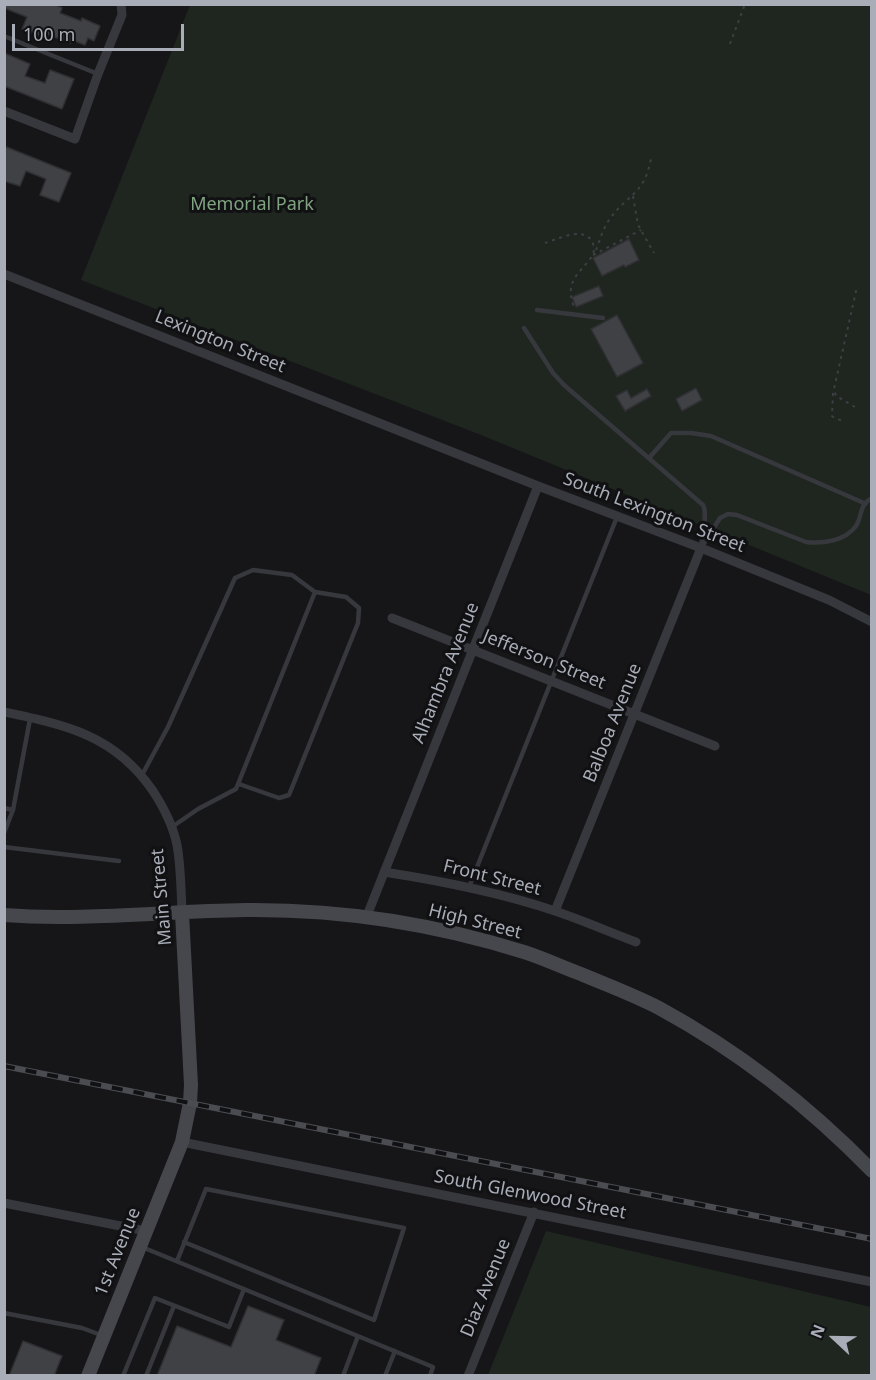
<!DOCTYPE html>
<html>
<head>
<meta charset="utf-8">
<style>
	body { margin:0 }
	#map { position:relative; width:876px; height:1380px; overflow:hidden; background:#161618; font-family:"Noto Sans",sans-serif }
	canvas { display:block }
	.frame { position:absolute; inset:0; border:6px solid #a8adb8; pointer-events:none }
	.north { position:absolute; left:804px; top:1308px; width:60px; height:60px; -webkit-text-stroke:4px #111113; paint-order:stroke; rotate:292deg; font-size:16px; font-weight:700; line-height:24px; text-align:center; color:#a8adb8 }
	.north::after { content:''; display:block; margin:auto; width:21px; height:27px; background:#a8adb8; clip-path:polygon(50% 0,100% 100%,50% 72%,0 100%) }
	.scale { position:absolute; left:12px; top:24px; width:172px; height:27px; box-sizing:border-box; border:3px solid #a8adb8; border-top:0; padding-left:8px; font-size:18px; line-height:21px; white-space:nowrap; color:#a8adb8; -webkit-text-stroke:4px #111113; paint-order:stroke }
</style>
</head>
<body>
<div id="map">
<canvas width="876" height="1380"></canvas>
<div class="frame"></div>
<div class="north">N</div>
<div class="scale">100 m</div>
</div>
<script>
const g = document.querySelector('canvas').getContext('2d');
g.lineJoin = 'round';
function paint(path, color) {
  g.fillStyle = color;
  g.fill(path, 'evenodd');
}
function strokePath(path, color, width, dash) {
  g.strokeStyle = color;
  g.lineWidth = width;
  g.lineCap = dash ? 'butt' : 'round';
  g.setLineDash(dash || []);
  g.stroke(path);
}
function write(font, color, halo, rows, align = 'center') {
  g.font = font + ' "Noto Sans",sans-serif';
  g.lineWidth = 6;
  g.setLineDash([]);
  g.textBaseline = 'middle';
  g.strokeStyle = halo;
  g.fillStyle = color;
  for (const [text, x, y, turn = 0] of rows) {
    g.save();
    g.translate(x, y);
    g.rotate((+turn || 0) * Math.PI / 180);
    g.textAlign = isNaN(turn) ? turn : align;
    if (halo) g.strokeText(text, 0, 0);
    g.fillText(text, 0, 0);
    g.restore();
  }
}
const green = new Path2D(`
	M190,5H871V595L481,435L81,280Z
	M546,1231L871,1307V1375H488Z`);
const building = new Path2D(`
	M4,4H54L62,8L60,13L81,21L82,18L100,26L94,41L88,38L85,45L72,40L71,43L41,32L40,36L22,29L27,17L4,8Z
	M4,53L30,64L25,76L45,83L50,70L74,79L62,109L4,86Z
	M4,146L71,173L59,202L40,195L46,179L26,171L20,186L4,181Z
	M629,239L639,260L625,267L624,265L602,276L593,258Z
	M599,286L603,296L576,307L572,297Z
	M617,315L643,363L617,377L591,329Z
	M696,388L702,400L682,411L676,399Z
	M647,389L651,396L625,411L616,396L627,390L631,398Z
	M248,1306L284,1320L276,1340L321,1358L314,1376H157L177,1326L231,1347Z
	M23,1341L62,1356L54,1376H9Z`);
const path = new Path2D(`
	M730,44L745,4
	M633,196L638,225L654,253
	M545,243C554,240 571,233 579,234C591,234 596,245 593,255C579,275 564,280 574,307
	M596,250C600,240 603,229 609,220C626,195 645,195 651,158
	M593,255L641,230
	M833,393L832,416L836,419L841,420
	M855,407L836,396L834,389L857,287`);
const lane = new Path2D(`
	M4,36L98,74
	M537,310L603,318
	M524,328L553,373L564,385L703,505C708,514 702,535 701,547
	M649,458L671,433H691L711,436L864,503
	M701,548L720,518L728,514L737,515L806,542C823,544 845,541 856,526C863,515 858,506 872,498
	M142,775L168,727L235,578L253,570L292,575L315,592L236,789L198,809L172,827
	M239,784L279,798L289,795L358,623L359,608L346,597L315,592
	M4,808L13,810
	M4,833L13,810L30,719
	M4,847L119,861
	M469,887L617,517
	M142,1247L433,1367L430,1376
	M177,1261L206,1189L404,1228L374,1320L184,1242
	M4,1313L82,1328L101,1335
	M123,1376L155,1298L229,1327L244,1289
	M146,1376L174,1306
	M343,1376L358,1336
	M385,1376L395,1351`);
const street = new Path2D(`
	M4,111L75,139L98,74L122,15L121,4
	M4,274L538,486L701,548L829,600L872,622
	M392,618L715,746
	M4,712C66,725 115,735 153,791C164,808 173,825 177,845C181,867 181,891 182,913
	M384,872C442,881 499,892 555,911C582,920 609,932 636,942
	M555,911L701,548
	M366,918L538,486
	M182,1142L872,1282
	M4,1203L146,1231
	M468,1376L534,1212`);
const secondary = new Path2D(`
	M4,915C85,921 165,911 245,910C338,909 435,924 524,952C543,958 562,967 581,974C607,985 634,995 659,1008C738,1051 810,1107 872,1171
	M88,1376L182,1142L190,1103L191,1085L182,913`);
const rail = new Path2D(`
	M4,1066L872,1239`);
const parkNames = [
	["Memorial Park",252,205]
];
const streetNames = [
	["Lexington Street",220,342,22],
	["South Lexington Street",654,513,21],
	["Jefferson Street",544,660,22],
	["Alhambra Avenue",446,673,-68],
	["Balboa Avenue",613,723,-68],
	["Front Street",492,878,14],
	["Main Street",162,897,-95],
	["High Street",475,922,14],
	["South Glenwood Street",530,1195,11],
	["1st Avenue",118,1252,-68],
	["Diaz Avenue",486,1288,-68]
];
paint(green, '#1e261f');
paint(building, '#404145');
strokePath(building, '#303034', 1.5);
strokePath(path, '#3d3f44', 2, [3, 4.5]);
strokePath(lane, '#37383d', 4.5);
strokePath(street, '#37383d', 9);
strokePath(secondary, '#45474d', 14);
strokePath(rail, '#4a4c52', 6);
strokePath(rail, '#111113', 4, [11]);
write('18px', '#7fa381', '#111113', parkNames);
write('18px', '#a8adb8', '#111113', streetNames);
</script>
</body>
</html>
